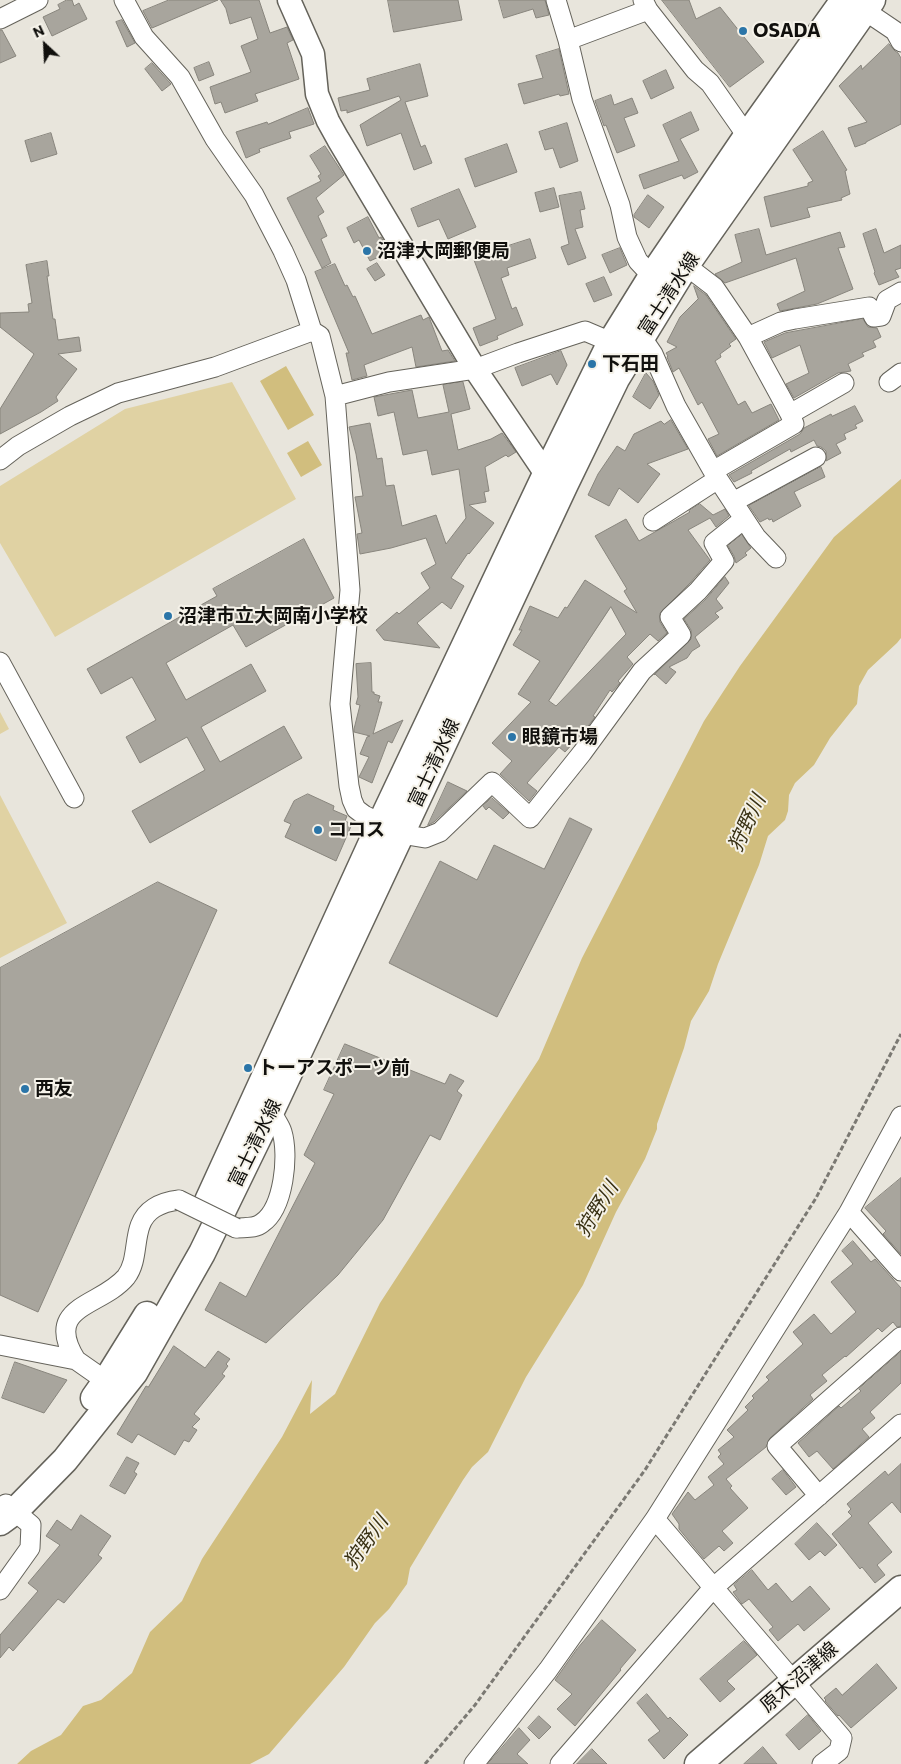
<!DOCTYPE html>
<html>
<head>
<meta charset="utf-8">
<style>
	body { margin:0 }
	#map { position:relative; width:901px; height:1764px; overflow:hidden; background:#e8e5dc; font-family:Commissioner,sans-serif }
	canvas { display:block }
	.north { position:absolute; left:20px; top:20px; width:50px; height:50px; -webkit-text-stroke:4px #f5f2e9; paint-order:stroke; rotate:335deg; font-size:14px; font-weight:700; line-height:20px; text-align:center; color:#11100d }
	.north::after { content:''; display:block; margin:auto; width:18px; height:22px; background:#11100d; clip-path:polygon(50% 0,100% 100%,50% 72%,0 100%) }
</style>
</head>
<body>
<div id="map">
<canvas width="901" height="1764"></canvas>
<div class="north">N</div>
</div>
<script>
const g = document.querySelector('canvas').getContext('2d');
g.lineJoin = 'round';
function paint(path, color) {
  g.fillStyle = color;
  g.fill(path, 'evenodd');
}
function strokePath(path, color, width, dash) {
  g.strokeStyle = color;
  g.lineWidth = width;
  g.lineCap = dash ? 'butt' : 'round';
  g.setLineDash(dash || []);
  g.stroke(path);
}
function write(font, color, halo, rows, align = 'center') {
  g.font = font + ' Commissioner,"Noto Sans JP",sans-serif';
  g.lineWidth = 4;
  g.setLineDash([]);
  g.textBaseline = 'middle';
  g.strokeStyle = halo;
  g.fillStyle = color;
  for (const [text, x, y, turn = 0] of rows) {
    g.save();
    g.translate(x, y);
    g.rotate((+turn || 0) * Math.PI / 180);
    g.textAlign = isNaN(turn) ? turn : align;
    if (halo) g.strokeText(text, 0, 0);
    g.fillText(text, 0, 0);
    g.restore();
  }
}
const green = new Path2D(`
	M232,382L296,499L55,637L0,543V486L125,409Z
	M0,712L9,729L0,734Z
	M0,795L67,923L0,958Z`);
const water = new Path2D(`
	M286,366L314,415L288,430L260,381Z
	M308,441L322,465L301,477L287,453Z
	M901,479V638L897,643L868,670L859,686L857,704L830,738L814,765L795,783L789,795L788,811L785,820L768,836L759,865L718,964L709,991L691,1021L684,1048L657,1124V1129L645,1159L616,1212L583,1285L526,1377L488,1452L472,1467L463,1480L410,1568L407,1584L389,1609L375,1623L344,1667L269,1754L250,1764H17L31,1751L61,1735L83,1706L101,1700L132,1673L150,1632L182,1601L202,1559L282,1437L312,1380L310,1414L335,1394L380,1303L539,1059L582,958L704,721L740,666L834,537Z`);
const building = new Path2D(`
	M67,0H72L74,6L79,3L87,19L52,36L43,17L60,9L58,5Z
	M169,0H218L152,28L143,11Z
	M221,0H259L270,33L287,27L293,40L287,43L299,79L255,94L258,101L225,113L221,102L215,104L210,87L251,72L241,46L258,39L251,17L230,24L226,9Z
	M388,0H458L462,20L394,32Z
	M499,0H545L549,15L536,18L533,9L504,18Z
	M662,0H689L696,19L720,7L764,62L730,87Z
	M122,20L135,43L127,47L116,22Z
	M0,30H2L16,56L0,63Z
	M889,44L895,51L898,53L901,58V124L866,142V143L855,147L848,128L867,122L839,86L861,65L862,69Z
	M559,49L569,94L560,96L559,94L524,104L518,84L543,78L536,56Z
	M209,62L214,75L199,81L194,68Z
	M152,63L171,84L162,91L145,69Z
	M420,64L428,96L405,102L421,147L425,145L432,163L414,170L401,133L367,146L360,125L401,100L399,96L347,113V110L341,111L338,98L370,90L367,79Z
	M666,70L674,88L651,99L643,81Z
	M611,95L614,105L632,98L638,113L624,118L635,146L617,153L606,125L604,126L595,101Z
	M308,108L314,124L289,132L291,138L259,149L260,152L246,158L236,132L267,122L268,124Z
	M691,112L699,130L680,139L698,172L684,179L682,175L644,189L639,175L679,161L663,125Z
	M567,123L578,161L560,168L553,148L545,150L539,132Z
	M823,131L847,170L845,171L850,194L841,198L842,200L807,208L810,217L771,227L764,197L808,186V183L813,181L793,150Z
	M51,133L57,154L31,162L25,141Z
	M507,144L517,172L475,187L465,159Z
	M325,146L344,175L316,198L324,212L318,216L327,236L321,239L331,263L322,268L287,198L321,181L318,176L321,174L310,156Z
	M554,188L559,207L540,212L535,193Z
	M459,189L476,227L448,239L439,219L418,227L411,209Z
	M581,192L585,209L580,210L583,227L575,229L586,258L568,265L561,247L569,244L559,196Z
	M648,195L664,207L649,228L634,217V215Z
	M368,217L379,238L381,237L388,248L381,252L383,255L370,261L359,240L354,243L347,228Z
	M759,229L766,255L840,232L845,247L838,248L853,289L817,304L780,311L777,304L805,291L796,258L725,283L715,274L742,262L735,235Z
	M876,229L884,253L901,245V268L895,270L899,277L879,285L874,273L875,272L863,234Z
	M530,239L536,258L507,268L509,275L501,278L512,309L516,307L523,325L497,336L498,339L480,346L473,328L496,319L474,260L506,249L505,247Z
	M620,248L627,265L610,273L602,255Z
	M47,261L49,276H47L53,319H55L58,340L79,337L81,351L58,354L77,369L56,397L58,401L41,412L0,434V409L34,354L0,327V313L29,312L28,304L32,303L26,265Z
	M377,263L385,275L375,281L367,269Z
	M335,264L345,286L347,285L353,297L355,296L372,334L421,315L423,320L429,317L442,351L448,350L455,361L416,367L412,347L364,365L367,376L352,380L346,353H349L315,272Z
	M604,277L612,295L594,302L586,284Z
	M694,286L706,295L736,339L729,344L731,346L720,354L721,357L715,361L738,405L745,401L752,413L771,404L779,420L717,456L708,439L719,434L702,402L698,405L679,368L673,372L667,357L668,356L666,353L677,347L667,342L680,317L698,299Z
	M863,319L868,327L877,328L881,337L873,341L876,347L862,353L864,356L848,364L851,371L838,373L794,398L786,384L809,373L800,345L772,358L764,342L785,333Z
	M561,351L567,365L557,385L551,374L522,386L515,368Z
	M646,373L653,381L659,395L650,409L633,397Z
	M463,382L470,409L451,414L458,450L491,439L502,433L516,452L508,457L506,455L485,467L489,491L484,492L486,502L469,505L494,523L469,554L468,553L451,578L464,586L451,609L442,602L417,623L440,648L384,640L376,630L397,612L399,614L430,588L421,573L436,564L426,538L391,548L360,554L357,534L362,533L355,497L363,496L356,454L349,427L370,423L377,459L382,458L386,486L394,485L402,526L436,515L446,544L466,518L459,469L432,475L427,450L403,455L394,412L378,416L374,397L412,390L418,418L449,412L443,385Z
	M855,406L863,421L855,425L857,428L844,434L846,439L836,444L841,453L826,461V451L821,447L817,446L814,440L791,452L790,449L751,471L752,473L734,482L729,475L800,434L804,428L831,414L832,416Z
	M671,420L688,449L647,464L660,474L638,503L619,488L609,506L588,495L598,474L617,446L625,451L634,434L661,421L664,424Z
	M821,467L825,477L794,492L801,506L773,522L772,519L769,520L768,518L760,522L749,506Z
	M700,504L713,515L725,509L729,516L716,527L710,518L688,530L710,560L690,583L660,613V622L667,633L658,641L650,634L627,657L633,664L618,681L620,683L612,692L610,690L593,716L595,717L576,742L575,741L565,752L559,747L527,783L537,791L529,801L500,774L512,761L492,743L531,702L518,694L540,661L513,645L522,630H519L530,606L558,618L565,607L567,608L585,580L637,613L624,591L627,589L595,536L626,519L639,541L690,512L689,511ZM611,607L626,634L556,706L549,701Z
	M742,535L751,548L745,553L747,555L736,563L734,556L728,546Z
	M304,539L334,598L246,647L233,625L166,663L186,700L251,664L266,691L201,727L220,762L284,726L302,758L150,843L132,811L205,770L187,737L140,763L126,737L156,720L132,677L101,694L87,669L217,596L213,589Z
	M725,577L729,583L716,599L723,608L715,613L719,617L695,637L700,646L692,651L687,658L669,667L676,672L666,684L655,674L654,675L691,639V630L684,619L706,599Z
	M371,663L372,692H374V694L380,696L378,702H382L373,734L403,720L392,743L388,741L372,783L359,777L369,757L360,754L367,737L370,736L354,732V729L360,705L356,704L358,697L356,664Z
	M448,782L467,791L434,822L428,825Z
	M308,794L334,806L333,810L347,816L345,821L352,824L336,861L285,837L291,824L284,821L294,801Z
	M492,798L509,813L503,819L489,807L486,810L483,806Z
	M570,818L592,829L497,1017L389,963L440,861L477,880L494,845L544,869Z
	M158,882L217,910L38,1312L0,1295V968Z
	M345,1044L445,1084L450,1074L464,1081L457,1091L462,1095L440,1140L430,1135L383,1220L338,1275L266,1343L205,1310L220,1282L246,1297L315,1163L304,1155L334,1094L324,1090Z
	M901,1178V1254L883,1234L886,1231L865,1208Z
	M853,1241L871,1262L875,1259L901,1288V1326L897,1327L893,1322L882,1332L878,1328L846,1357L845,1356L822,1375L827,1381L810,1395L813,1399L770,1438L766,1447L726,1479L732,1486L730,1488L748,1508L722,1531L733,1543L724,1551L719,1546L704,1559L679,1529V1524L672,1514L688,1492L695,1500L714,1485L708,1477L724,1464L718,1457L721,1454L718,1450L734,1437L727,1430L748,1410L745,1407L754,1398L752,1396L769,1380L766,1377L803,1344L793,1332L814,1314L831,1334L856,1312L831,1282L853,1264L842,1251Z
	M174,1346L205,1368L218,1351L230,1359L226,1364L228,1366L222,1374L225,1376L194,1414L200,1419L192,1427L197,1430L189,1442L184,1440L175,1455L138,1434L132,1443L117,1434L146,1386L148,1387Z
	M901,1352V1383L870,1412L875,1418L862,1429L869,1437L833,1469L817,1451L809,1457L798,1443L839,1406L841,1408L861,1391L859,1389Z
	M15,1362L67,1380L44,1413L2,1398Z
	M127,1457L139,1463L134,1472L137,1474L125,1494L110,1486Z
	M901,1464V1513L892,1502L868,1523L892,1552L877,1565L885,1575L875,1583L862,1567L860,1569L832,1534L852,1516L848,1512L851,1509L847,1504L885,1471L888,1475Z
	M783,1470L796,1487L786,1495L772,1479Z
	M81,1515L111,1536L98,1555L102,1558L64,1603L58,1599L13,1651L9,1647L0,1658V1635L38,1591L28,1583L60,1545L46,1536L57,1520L71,1530Z
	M817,1523L837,1545L825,1556L820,1551L809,1560L795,1544Z
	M752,1570L768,1590L776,1583L792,1602L810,1586L830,1609L804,1631L798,1624L778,1641L769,1630L773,1627L749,1599L742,1604L733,1592L737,1590L734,1585Z
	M602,1620L636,1650L620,1669L621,1670L575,1726L557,1709L572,1694L555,1680L577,1649Z
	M744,1641L757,1655L727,1681L735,1689L720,1702L700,1679Z
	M877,1664L897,1688L851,1728L839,1715L838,1716L825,1701L826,1700L824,1698L836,1688L842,1695Z
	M647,1694L668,1719L670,1717L688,1735L664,1759L648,1740L660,1731L637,1703Z
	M808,1715L821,1731L799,1750L786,1735Z
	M539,1716L551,1727L539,1739L528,1728Z
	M519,1728L530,1740L517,1754L528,1764H488Z
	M763,1747L777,1764H744Z
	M592,1749L607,1764H577Z`);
const path = new Path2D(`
	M425,1764L475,1705L645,1470L816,1198L901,1034`);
const minor = new Path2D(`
	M124,0L144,37L180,77L215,139L254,195L283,251L296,280L312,331L320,336L335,396L350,590L340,704L349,786L352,800L356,809L364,815L401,834L425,838L440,832L492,782L530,818L582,753L642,671L681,635L670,617L698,591L724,561L714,543L744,519
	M556,0L568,40L582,99L620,205L627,237L638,261L652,276
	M643,0L648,10L695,70L710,83L747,136
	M855,4L895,31L901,42
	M0,19L38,0
	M568,40L648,10
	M676,258L714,287L748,337L790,414
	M636,329L653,354L676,406L713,471
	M748,337L781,322L795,319L869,307L874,317L881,316L887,300L901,292
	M889,382L901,373
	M335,396L389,382L475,369L518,353L585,331L611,342
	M0,460L18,446L70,416L118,393L215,367L312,331
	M718,479L756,537L776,558
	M733,502L816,457
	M653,521L718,479L713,471L794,424L790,414L844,383
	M0,662L74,798
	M849,1212L901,1271
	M236,1228C245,1227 255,1229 262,1223C284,1208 289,1155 282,1132C280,1125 274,1118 271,1111
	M0,1345L76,1360L106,1381
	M76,1360C42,1305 101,1307 126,1277C142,1256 129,1224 154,1208C162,1203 170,1201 179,1200
	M819,1496L777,1446L901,1337
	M655,1519L842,1738L839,1751L822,1764
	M0,1590L30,1548L31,1525L6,1504
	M474,1764L548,1670L655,1519L849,1212L901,1116
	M560,1764L713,1588L901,1424`);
const tertiary = new Path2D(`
	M289,0L313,54L317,94L328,121L338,139L475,369L546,474L560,481`);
const secondary = new Path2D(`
	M208,1201L380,825L546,474L611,342L652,276L747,136L844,0
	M94,1398L106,1381L147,1315
	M0,1522L15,1511L65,1460L134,1373L202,1253L271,1111L565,484L616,379L686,265L872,0
	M698,1764L901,1589`);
const minorBridge = new Path2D(`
	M179,1200L236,1228`);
const markers = [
	[743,31,5,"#2b75a8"],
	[367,251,5,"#2b75a8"],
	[592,364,5,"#2b75a8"],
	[168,616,5,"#2b75a8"],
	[512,737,5,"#2b75a8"],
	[318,830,5,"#2b75a8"],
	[248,1068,5,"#2b75a8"],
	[25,1089,5,"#2b75a8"]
];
const poiNames = [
	["OSADA",753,31],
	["沼津大岡郵便局",377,251],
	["下石田",602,364],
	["沼津市立大岡南小学校",178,616],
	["眼鏡市場",522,737],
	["ココス",328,830],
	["トーアスポーツ前",258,1068],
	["西友",35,1089]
];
const streetNames = [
	["富士清水線",669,294,-57],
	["富士清水線",434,763,-65],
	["富士清水線",255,1143,-64],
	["原木沼津線",799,1677,-41]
];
const waterNames = [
	["狩野川",747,823,-65],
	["狩野川",597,1209,-58],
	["狩野川",366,1542,-55]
];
paint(green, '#e0d2a3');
paint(water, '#d1be7e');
paint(building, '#a8a59d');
strokePath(building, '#88857d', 1);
strokePath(minor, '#65635b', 21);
strokePath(tertiary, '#65635b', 25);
strokePath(secondary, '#65635b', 29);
strokePath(path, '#7b7973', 3, [5, 2.5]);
strokePath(minor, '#fff', 19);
strokePath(tertiary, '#fff', 22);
strokePath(secondary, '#fff', 26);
strokePath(minorBridge, '#65635b', 21, []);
strokePath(minorBridge, '#fff', 19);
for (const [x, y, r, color] of markers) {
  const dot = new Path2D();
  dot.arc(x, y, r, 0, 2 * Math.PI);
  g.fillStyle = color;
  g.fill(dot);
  strokePath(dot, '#f5f2e9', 2);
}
write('bold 19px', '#11100d', '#f5f2e9', poiNames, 'left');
write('19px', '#11100d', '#f5f2e9', streetNames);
write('italic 20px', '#393114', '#f5f2e9', waterNames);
</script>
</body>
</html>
